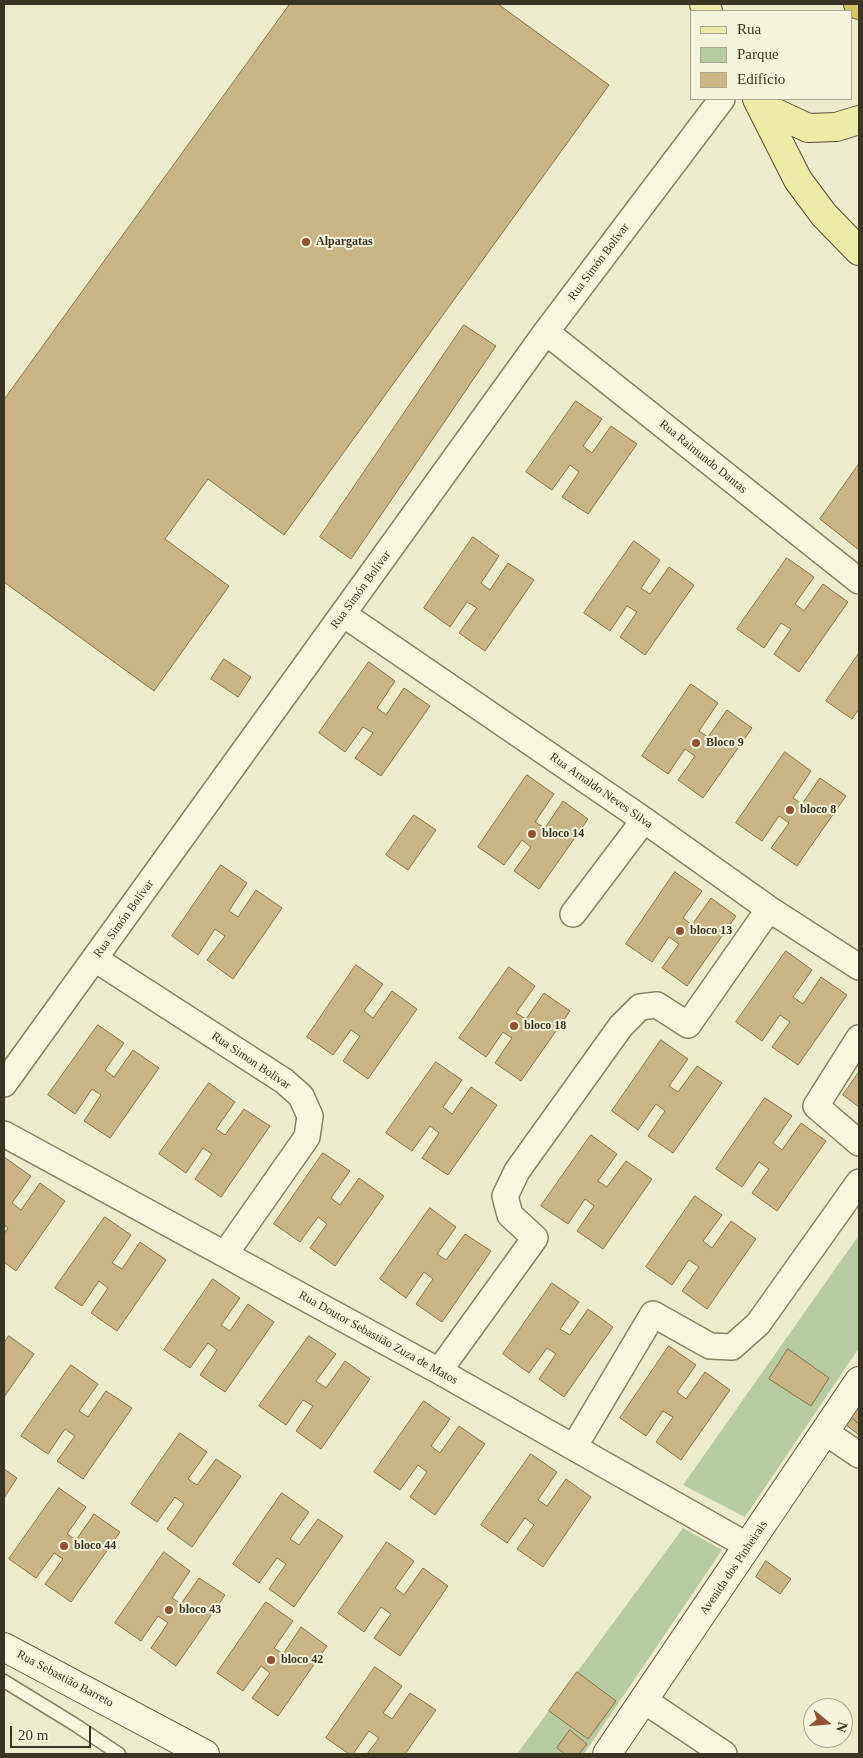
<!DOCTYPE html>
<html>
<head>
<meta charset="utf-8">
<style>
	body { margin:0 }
	#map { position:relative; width:863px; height:1758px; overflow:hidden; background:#ececcb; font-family:Georgia,serif }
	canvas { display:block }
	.frame { position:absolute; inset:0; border:5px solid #3a3522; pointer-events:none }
	.legend { position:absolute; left:690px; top:10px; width:162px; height:90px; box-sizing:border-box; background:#f4f4da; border:1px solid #aaa890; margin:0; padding:6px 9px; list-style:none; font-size:15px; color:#3a3522 }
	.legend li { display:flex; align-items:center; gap:10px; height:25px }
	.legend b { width:25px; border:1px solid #aaa890 }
	.north { position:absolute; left:803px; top:1698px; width:50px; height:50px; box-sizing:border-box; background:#f4f4da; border:1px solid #aaa890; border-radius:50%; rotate:107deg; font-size:14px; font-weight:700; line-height:20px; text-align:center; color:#3a3522 }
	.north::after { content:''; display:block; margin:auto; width:18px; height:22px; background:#935034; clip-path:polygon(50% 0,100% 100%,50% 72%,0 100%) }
	.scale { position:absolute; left:10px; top:1726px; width:81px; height:22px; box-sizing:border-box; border:2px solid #3a3522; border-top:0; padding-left:6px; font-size:15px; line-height:18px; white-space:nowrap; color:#3a3522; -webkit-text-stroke:4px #f4f4da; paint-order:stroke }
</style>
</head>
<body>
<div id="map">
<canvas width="863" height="1758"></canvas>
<div class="frame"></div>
<ul class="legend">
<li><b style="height:6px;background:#eceba7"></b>Rua</li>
<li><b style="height:14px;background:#b8ca9f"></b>Parque</li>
<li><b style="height:14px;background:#c8b484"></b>Edifício</li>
</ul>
<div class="north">N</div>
<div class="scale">20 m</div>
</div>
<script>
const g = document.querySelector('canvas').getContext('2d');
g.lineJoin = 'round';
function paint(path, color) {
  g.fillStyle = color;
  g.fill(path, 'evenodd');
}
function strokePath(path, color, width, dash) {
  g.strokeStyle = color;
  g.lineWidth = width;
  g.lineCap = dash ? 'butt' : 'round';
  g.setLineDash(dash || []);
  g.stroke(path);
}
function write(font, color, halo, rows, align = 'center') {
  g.font = font + ' Georgia,serif';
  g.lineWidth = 4;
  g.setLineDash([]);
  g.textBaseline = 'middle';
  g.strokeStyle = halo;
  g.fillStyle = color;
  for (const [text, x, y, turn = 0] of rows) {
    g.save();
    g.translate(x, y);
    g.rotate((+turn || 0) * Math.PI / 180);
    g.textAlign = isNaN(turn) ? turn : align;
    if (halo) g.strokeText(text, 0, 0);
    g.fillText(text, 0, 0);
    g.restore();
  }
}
const green = new Path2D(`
	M859,1235V1348L745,1517L683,1485Z
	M683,1528L722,1550L584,1754H517Z`);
const building = new Path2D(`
	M290,4H498L609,85L284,535L208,479L165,539L229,586L154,691L4,582V400Z
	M464,325L496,346L351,559L320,537Z
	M576,401L602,419L583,446L592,453L611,426L637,444L588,514L562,497L579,472L570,465L552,490L526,472Z
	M859,464V550L820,519Z
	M473,537L499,556L481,583L490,590L508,563L534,580L485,651L459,633L477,608L467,602L450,627L424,608Z
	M634,541L660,560L641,588L650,594L669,567L694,585L645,655L620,637L637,612L627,606L610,631L584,613Z
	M787,558L814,577L795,604L804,611L823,584L848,602L799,672L774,654L791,629L781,623L764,648L737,629Z
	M859,653V709L852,719L826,701Z
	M224,659L251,677L238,697L211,679Z
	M369,662L395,681L377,708L386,715L404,688L430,706L381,776L355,758L373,733L363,727L345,752L319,733Z
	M691,684L718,703L699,731L708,737L727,710L752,728L703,798L678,780L695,756L685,749L668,774L642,756Z
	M785,752L811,771L793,798L802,804L820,778L846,796L797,866L771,848L789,823L779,816L762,841L736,823Z
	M527,775L554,794L535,822L545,828L563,801L588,819L539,889L514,871L531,847L522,840L504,865L478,847Z
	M414,815L436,830L408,870L386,855Z
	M221,865L247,883L229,911L238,917L256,890L282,908L233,979L207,960L225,936L215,929L198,955L172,936Z
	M675,872L702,891L683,918L692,925L711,898L736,916L687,986L662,968L679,944L669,937L652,962L626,944Z
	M786,951L812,970L793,997L803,1004L821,977L847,995L798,1065L772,1047L790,1022L780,1015L762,1041L736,1022Z
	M356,965L383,984L364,1011L373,1018L392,991L417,1009L368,1079L343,1061L360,1036L351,1030L333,1055L307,1037Z
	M509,967L535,986L516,1013L526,1019L544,993L570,1011L521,1081L495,1063L512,1038L503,1032L486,1057L459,1038Z
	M98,1025L124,1043L105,1070L114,1077L133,1050L159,1068L110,1138L84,1121L101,1095L92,1089L75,1114L48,1095Z
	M661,1040L688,1059L669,1086L678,1092L697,1066L722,1083L673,1153L648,1136L665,1111L656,1104L638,1130L612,1111Z
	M436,1062L462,1080L443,1107L452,1114L471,1087L497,1105L448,1175L422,1158L439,1133L430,1126L412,1151L386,1133Z
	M859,1072V1107L843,1095Z
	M209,1083L235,1102L216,1129L225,1135L244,1109L270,1126L221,1197L195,1179L212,1154L203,1148L186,1173L159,1154Z
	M765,1098L792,1116L773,1143L782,1150L801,1123L826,1141L777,1211L752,1193L769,1169L759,1162L742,1187L716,1169Z
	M591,1135L617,1154L598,1181L607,1187L626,1161L652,1179L603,1249L577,1231L594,1206L585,1199L568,1224L541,1206Z
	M323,1153L350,1171L331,1198L340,1205L359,1178L384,1196L335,1266L310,1248L327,1224L318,1217L300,1242L274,1224Z
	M4,1157L31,1176L12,1203L21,1210L40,1183L65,1201L16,1271L4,1262V1234L8,1228L4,1225Z
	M695,1196L722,1215L703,1241L712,1248L731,1221L756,1239L707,1309L682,1291L699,1267L689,1260L672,1285L646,1267Z
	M430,1208L456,1227L437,1254L446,1260L465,1234L491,1251L442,1322L416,1304L433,1279L424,1272L406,1298L380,1279Z
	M105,1217L131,1235L112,1263L122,1269L140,1242L166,1260L117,1331L91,1313L108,1288L99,1281L82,1306L55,1288Z
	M213,1279L240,1298L221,1325L230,1331L248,1304L274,1322L225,1392L200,1375L217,1350L208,1343L190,1368L164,1350Z
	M552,1283L579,1302L560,1329L570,1335L588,1309L613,1327L564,1397L539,1379L556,1354L547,1348L529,1373L503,1354Z
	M9,1336L34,1354L4,1397V1343Z
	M309,1336L336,1354L316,1381L326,1388L345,1361L370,1379L321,1449L296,1431L313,1406L303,1400L286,1425L259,1406Z
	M669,1346L696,1365L677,1392L686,1399L705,1372L730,1390L681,1460L656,1442L673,1417L663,1411L646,1436L620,1418Z
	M788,1349L829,1378L811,1406L769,1379Z
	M71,1365L98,1384L79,1411L88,1417L106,1391L132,1408L83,1479L57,1461L75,1436L65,1429L48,1454L21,1436Z
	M424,1401L450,1419L431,1446L440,1453L459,1426L485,1444L435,1515L410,1497L427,1472L418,1465L400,1490L374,1472Z
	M859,1405V1424L851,1417Z
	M851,1417L859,1424V1435L845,1424Z
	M180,1433L207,1452L188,1479L197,1485L216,1459L241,1476L192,1547L167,1529L184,1504L175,1497L157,1522L131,1504Z
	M531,1454L557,1472L538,1500L547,1506L566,1479L591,1497L543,1567L517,1549L534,1525L525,1518L507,1543L481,1525Z
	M4,1469L17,1478L4,1498Z
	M59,1488L86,1507L67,1534L76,1540L94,1514L120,1532L71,1602L45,1584L63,1559L54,1553L36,1578L9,1559Z
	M282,1493L309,1512L290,1539L299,1545L318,1519L343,1536L294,1607L269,1589L286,1564L277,1558L259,1583L233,1564Z
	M387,1542L414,1561L395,1588L404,1595L423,1568L448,1586L400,1656L374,1638L391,1614L381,1607L364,1632L338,1613Z
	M164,1552L190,1571L172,1598L181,1604L199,1578L225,1595L176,1666L151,1648L168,1623L158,1616L141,1641L115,1623Z
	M766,1561L791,1579L780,1594L756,1577Z
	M266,1602L293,1621L274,1648L283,1654L301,1627L327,1646L278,1716L252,1698L270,1673L261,1666L243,1691L217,1673Z
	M375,1667L402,1686L383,1713L392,1719L410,1693L436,1710L405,1754H367L379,1738L369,1731L353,1754H349L326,1738Z
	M577,1672L616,1701L588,1739L549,1711Z
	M570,1730L587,1744L579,1754H565L557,1748Z`);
const lane = new Path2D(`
	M4,1681L74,1724L119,1754`);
const street = new Path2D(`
	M546,332L859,581
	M343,614L644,820L769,909L859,967
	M573,914L644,820
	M95,959L284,1081L301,1096L310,1116L307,1137L225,1254
	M859,1038L816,1106L859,1143
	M4,1084L546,332L722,99
	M4,1134L439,1371L748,1546
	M439,1371L535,1238L510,1215L505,1196L517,1171L621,1026L640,1007L657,1005L688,1025L769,909
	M825,1432L859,1455
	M574,1447L653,1314L710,1346L732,1347L758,1324L859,1182
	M645,1701L724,1754`);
const secondary = new Path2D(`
	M4,1647L205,1754
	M607,1754L859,1381`);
const primary = new Path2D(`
	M704,4L708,11
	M757,99L798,180L824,215L859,251
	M761,106L808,128L836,127L859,120`);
const highway = new Path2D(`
	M858,4L859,5`);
const markers = [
	[306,242,5,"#935034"],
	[696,743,5,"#935034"],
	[790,810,5,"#935034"],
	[532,834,5,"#935034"],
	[680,931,5,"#935034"],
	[514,1026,5,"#935034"],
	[64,1546,5,"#935034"],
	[169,1610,5,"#935034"],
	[271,1660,5,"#935034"]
];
const poiNames = [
	["Alpargatas",316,242],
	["Bloco 9",706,743],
	["bloco 8",800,810],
	["bloco 14",542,834],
	["bloco 13",690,931],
	["bloco 18",524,1026],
	["bloco 44",74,1546],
	["bloco 43",179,1610],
	["bloco 42",281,1660]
];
const streetNames = [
	["Rua Simón Bolívar",599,262,-53],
	["Rua Raimundo Dantas",703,457,39],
	["Rua Simón Bolívar",361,590,-54],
	["Rua Arnaldo Neves Silva",601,791,35],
	["Rua Simón Bolívar",124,919,-54],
	["Rua Simon Bolivar",251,1061,34],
	["Rua Doutor Sebastião Zuza de Matos",378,1338,29],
	["Avenida dos Pinheirais",734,1568,-56],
	["Rua Sebastião Barreto",65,1679,28]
];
paint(green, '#b8ca9f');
paint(building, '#c8b484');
strokePath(building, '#867347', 1);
strokePath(lane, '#888260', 15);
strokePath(street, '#888260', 28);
strokePath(secondary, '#6a6343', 30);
strokePath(primary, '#574f34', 30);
strokePath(highway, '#574f34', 30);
strokePath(lane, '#f7f7de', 12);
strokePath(street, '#f7f7de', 25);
strokePath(secondary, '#f7f7de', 28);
strokePath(primary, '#eceba7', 28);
strokePath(highway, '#d4c463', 28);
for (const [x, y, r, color] of markers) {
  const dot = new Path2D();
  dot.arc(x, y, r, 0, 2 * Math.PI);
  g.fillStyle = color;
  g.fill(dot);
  strokePath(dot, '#f4f4da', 2);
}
write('bold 12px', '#3a3522', '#f4f4da', poiNames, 'left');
write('12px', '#3a3522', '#f4f4da', streetNames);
</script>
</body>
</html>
